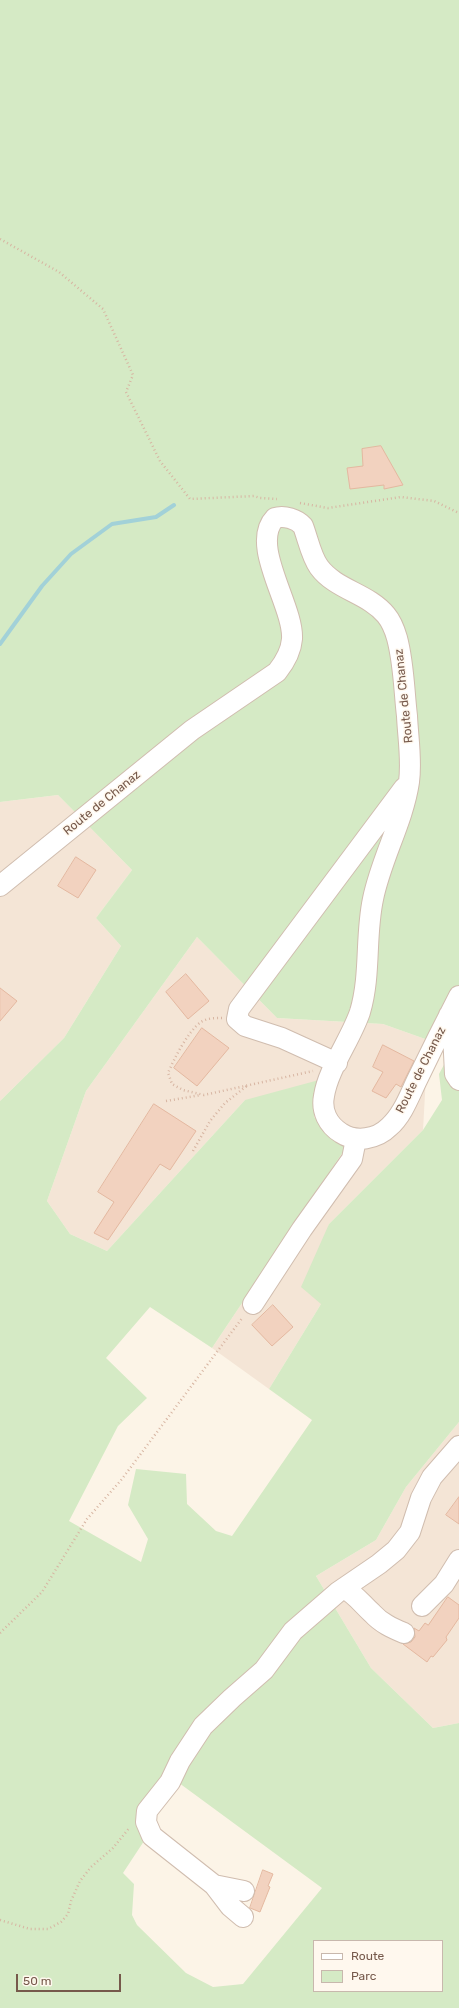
<!DOCTYPE html>
<html>
<head>
<meta charset="utf-8">
<style>
	body { margin:0 }
	#map { position:relative; width:459px; height:2008px; overflow:hidden; background:#fcf4e7; font-family:Rubik,sans-serif }
	canvas { display:block }
	.legend { position:absolute; left:313px; top:1940px; width:130px; height:52px; box-sizing:border-box; background:#fff8ee; border:1px solid #c8b8ad; margin:0; padding:5px 7px; list-style:none; font-size:12px; color:#76594b }
	.legend li { display:flex; align-items:center; gap:8px; height:20px }
	.legend b { width:20px; border:1px solid #c8b8ad }
	.scale { position:absolute; left:16px; top:1974px; width:105px; height:18px; box-sizing:border-box; border:2px solid #76594b; border-top:0; padding-left:5px; font-size:12px; line-height:14px; white-space:nowrap; color:#76594b; -webkit-text-stroke:3px #fff8ee; paint-order:stroke }
</style>
</head>
<body>
<div id="map">
<canvas width="459" height="2008"></canvas>
<ul class="legend">
<li><b style="height:5px;background:#fff"></b>Route</li>
<li><b style="height:11px;background:#d5eac5"></b>Parc</li>
</ul>
<div class="scale">50 m</div>
</div>
<script>
const g = document.querySelector('canvas').getContext('2d');
g.lineJoin = 'round';
function paint(path, color) {
  g.fillStyle = color;
  g.fill(path, 'evenodd');
}
function strokePath(path, color, width, dash) {
  g.strokeStyle = color;
  g.lineWidth = width;
  g.lineCap = dash ? 'butt' : 'round';
  g.setLineDash(dash || []);
  g.stroke(path);
}
function write(font, color, halo, rows, align = 'center') {
  g.font = font + ' Rubik,sans-serif';
  g.lineWidth = 3;
  g.setLineDash([]);
  g.textBaseline = 'middle';
  g.strokeStyle = halo;
  g.fillStyle = color;
  for (const [text, x, y, turn = 0] of rows) {
    g.save();
    g.translate(x, y);
    g.rotate((+turn || 0) * Math.PI / 180);
    g.textAlign = isNaN(turn) ? turn : align;
    if (halo) g.strokeText(text, 0, 0);
    g.fillText(text, 0, 0);
    g.restore();
  }
}
const residential = new Path2D(`
	M58,795L132,870L96,918L121,946L64,1038L0,1101V802Z
	M197,937L277,1018L383,1024L428,1040L423,1130L329,1224L321,1304L269,1389L212,1348L347,1146L314,1117L245,1100L107,1251L70,1234L47,1201L86,1091Z
	M459,1422V1723L433,1728L371,1668L316,1576L376,1540L406,1487Z`);
const green = new Path2D(`
	M0,0H459V1017L428,1040L383,1024L277,1018L197,937L86,1091L47,1201L70,1234L107,1251L245,1100L319,1080L314,1117L347,1146L212,1348L150,1307L106,1358L147,1398L118,1426L69,1521L141,1562L148,1539L128,1505L136,1469L186,1474L187,1504L216,1531L232,1536L312,1420L269,1389L321,1304L301,1287L329,1224L423,1130L442,1100L439,1074L459,1037V1422L406,1487L376,1540L316,1576L371,1668L433,1728L459,1723V2008H0V1101L64,1038L121,946L96,918L132,870L58,795L0,802ZM175,1780L322,1888L243,1984L213,1987L186,1973L137,1925L132,1915L134,1884L123,1873L146,1838L142,1824ZM314,1941H442V1991H314Z`);
const stream = new Path2D(`
	M0,644L42,586L71,554L112,524L156,517L174,505`);
const building = new Path2D(`
	M381,446L403,485L384,489V485L350,489L347,468L363,466L362,449Z
	M76,857L96,870L78,898L58,886Z
	M186,974L209,1001L188,1019L166,992Z
	M0,988L17,1001L0,1021Z
	M202,1028L229,1048L197,1086L174,1068Z
	M383,1045L414,1061L401,1087L396,1084L386,1098L372,1091L383,1072L373,1067Z
	M154,1104L196,1131L170,1170L160,1164L108,1240L94,1233L114,1202L98,1192Z
	M273,1305L293,1327L272,1346L252,1325Z
	M459,1497V1524L446,1515Z
	M448,1597L459,1605V1618L446,1637L447,1640L433,1657L431,1656L427,1662L403,1644L411,1642L415,1637L414,1628L419,1631L425,1623L428,1625Z
	M263,1870L273,1874L268,1886L270,1887L260,1912L250,1908Z`);
const path = new Path2D(`
	M0,239L59,272L103,309L133,375L126,392L160,461L190,499L254,496L260,498L277,499
	M300,503L328,508L401,497L434,501L459,513
	M222,1018C215,1018 207,1018 201,1022C188,1031 174,1059 168,1073L172,1084L183,1090L204,1095L313,1071
	M166,1101L201,1095
	M193,1151L210,1121L225,1103L248,1085
	M0,1633L42,1592L87,1519L122,1479L243,1317
	M0,1920L30,1929H48L61,1922L68,1914L71,1901L80,1881L91,1867L113,1848L130,1827`);
const minor = new Path2D(`
	M0,886L192,730L277,672C285,662 291,652 292,639C294,606 249,545 275,518C284,515 297,519 303,526C308,539 311,556 319,567C336,590 368,593 386,615C391,621 395,631 397,638C404,664 404,691 407,716C408,738 412,760 409,782C403,822 381,859 373,899C365,936 371,975 360,1012C351,1039 328,1069 324,1096C321,1111 328,1125 341,1133C356,1143 377,1139 389,1127C403,1115 410,1094 418,1078C431,1051 445,1023 459,996
	M449,1015L453,1033L455,1074L459,1080
	M337,1063L282,1038L245,1026L237,1019L239,1009L404,788
	M253,1304L302,1229L352,1159L356,1139
	M344,1588C357,1596 361,1603 372,1613C381,1623 392,1628 404,1633
	M422,1606L444,1584L459,1560
	M214,1885L244,1891
	M243,1917L230,1906L214,1885L152,1836L146,1822L147,1811L170,1782L180,1761L203,1726L232,1698L264,1670L293,1631L338,1592L379,1564L396,1550L410,1532L421,1498L432,1477L459,1446`);
const streetNames = [
	["Route de Chanaz",404,696,-96],
	["Route de Chanaz",102,803,-39],
	["Route de Chanaz",421,1070,-63]
];
paint(residential, '#f4e5d6');
paint(green, '#d5eac5');
strokePath(stream, '#a2d1d8', 4);
paint(building, '#f2d2bf');
strokePath(building, '#e4b8a0', 1);
strokePath(minor, '#d0bdaf', 22);
strokePath(path, '#d7b5a2', 2.5, [1, 3]);
strokePath(minor, '#fff', 20);
write('12px', '#76594b', '#fff8ee', streetNames);
</script>
</body>
</html>
